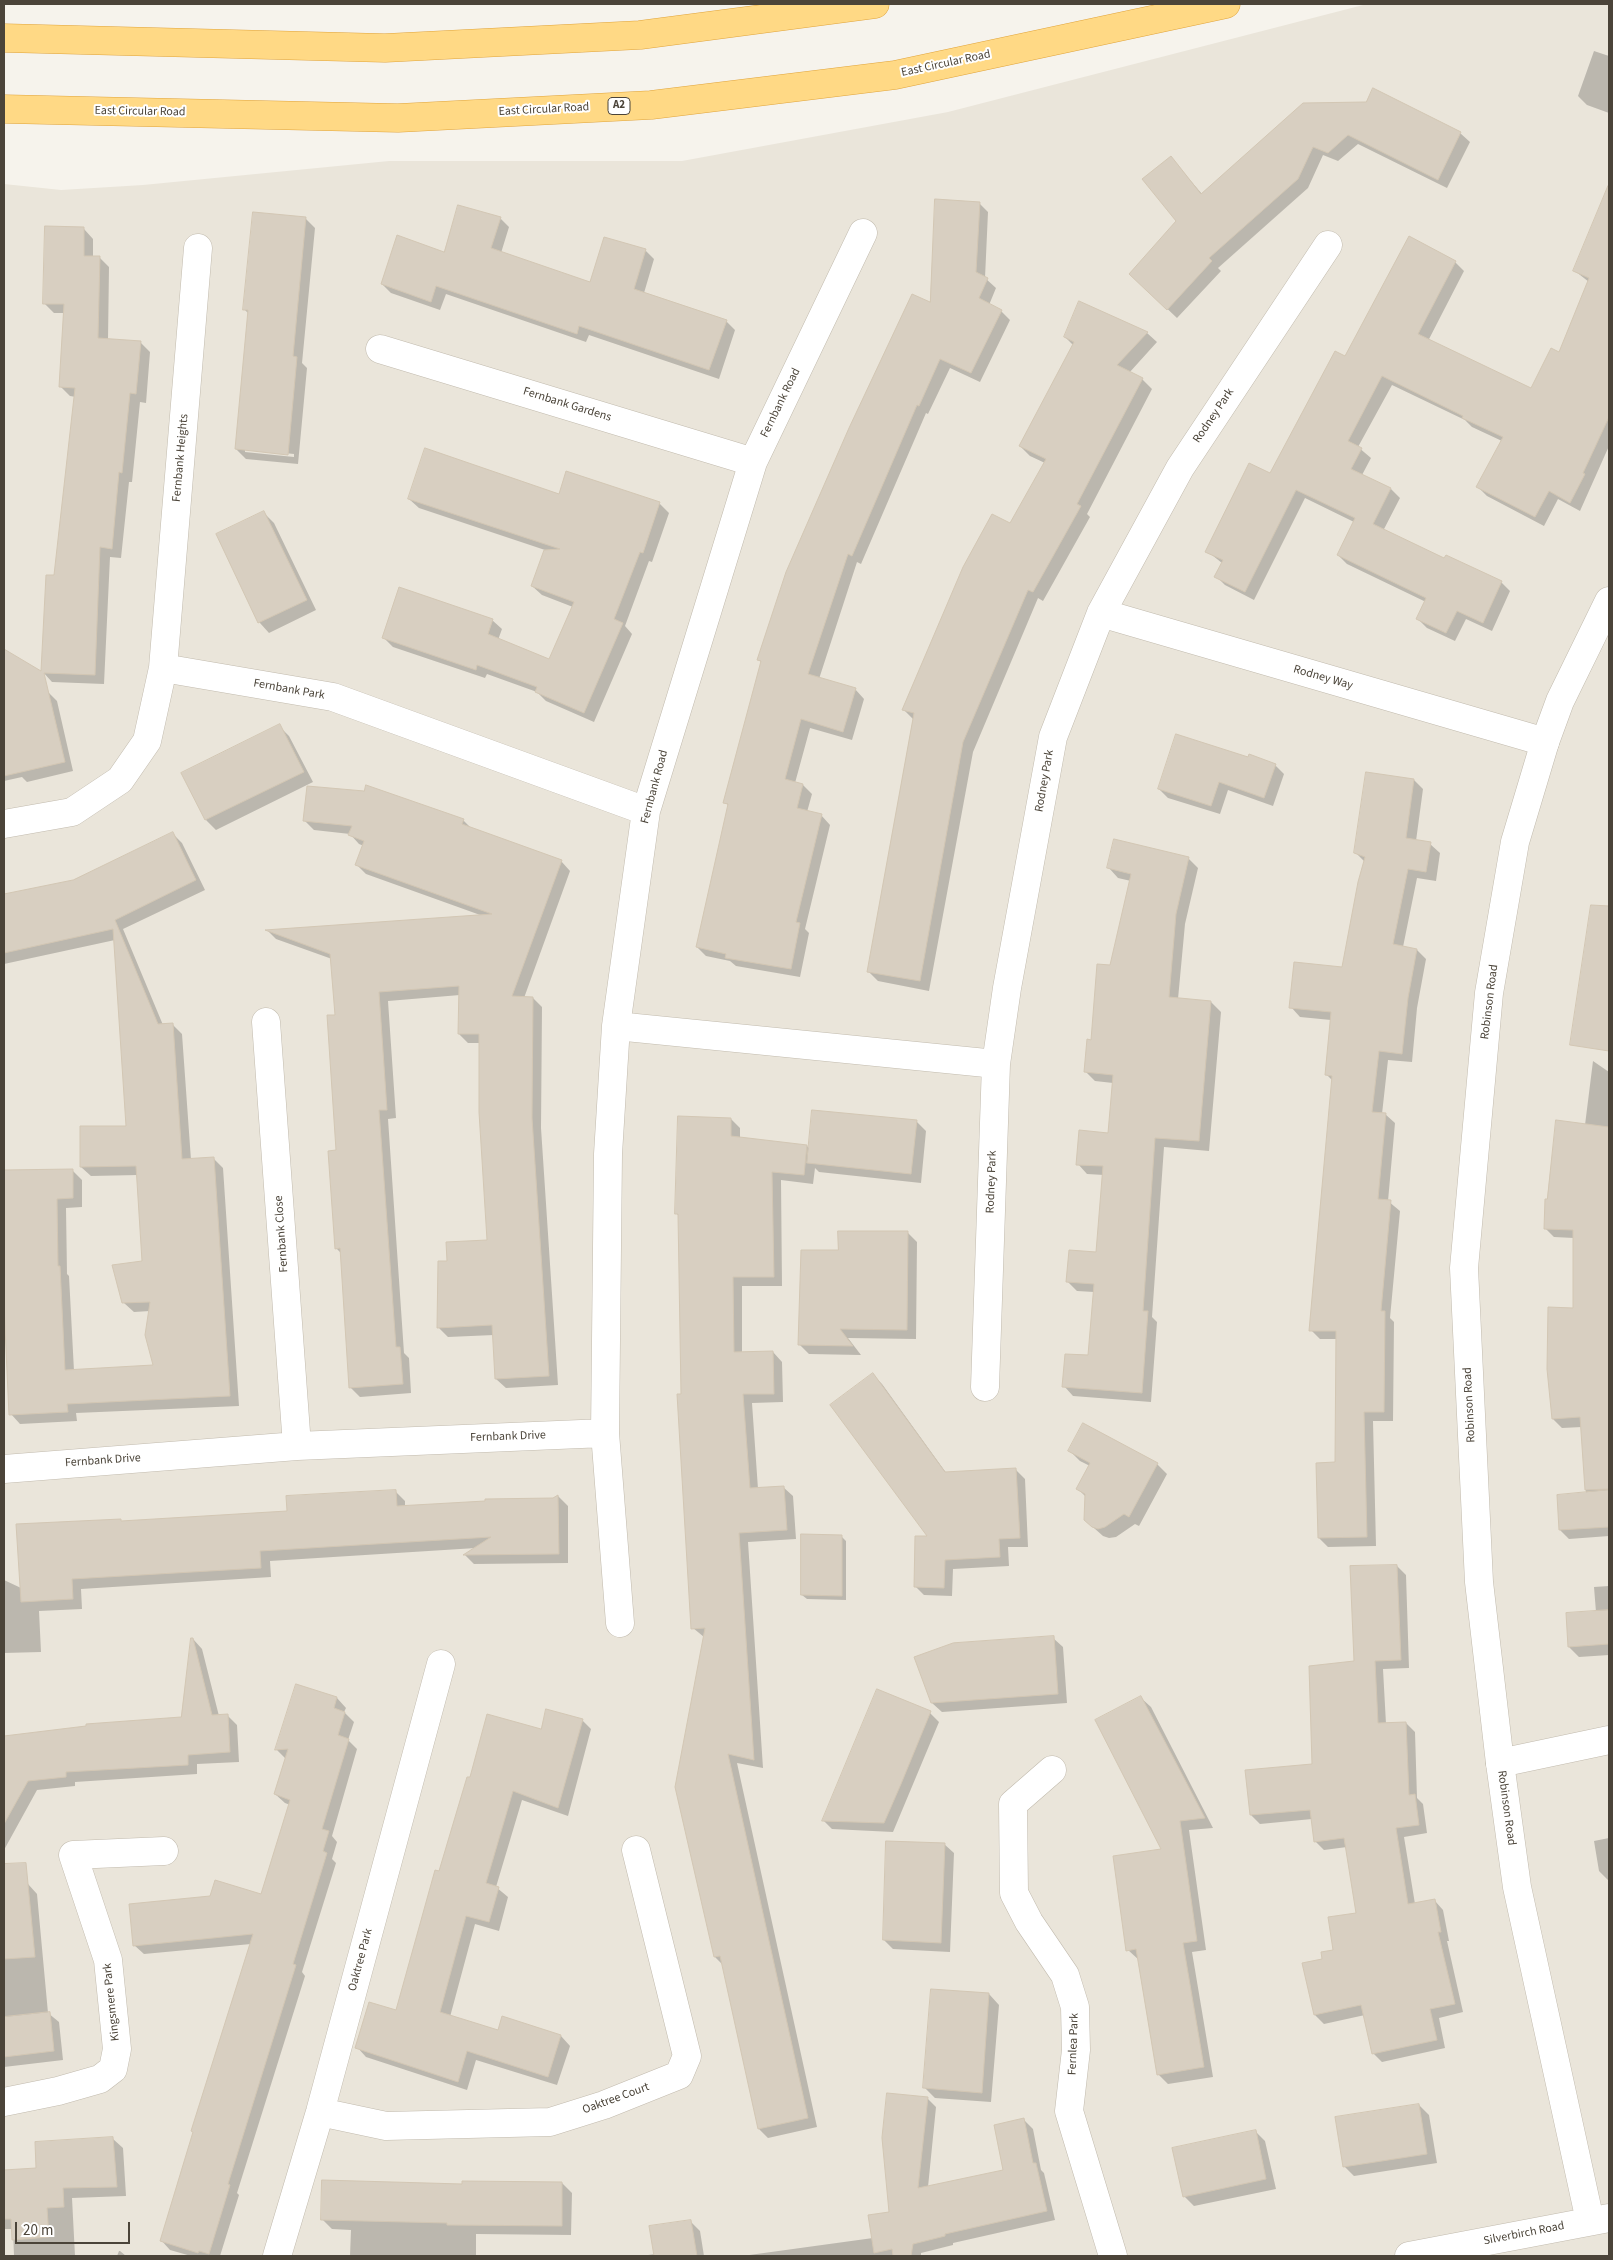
<!DOCTYPE html>
<html>
<head>
<meta charset="utf-8">
<style>
	body { margin:0 }
	#map { position:relative; width:1613px; height:2260px; overflow:hidden; background:#f6f3ec; font-family:"Source Sans 3",sans-serif }
	canvas { display:block }
	.frame { position:absolute; inset:0; border:5px solid #4b4439; pointer-events:none }
	.scale { position:absolute; left:15px; top:2222px; width:115px; height:22px; box-sizing:border-box; border:2px solid #4b4439; border-top:0; padding-left:6px; font-size:15px; line-height:18px; white-space:nowrap; color:#4b4439; -webkit-text-stroke:4px #fff; paint-order:stroke }
</style>
</head>
<body>
<div id="map">
<canvas width="1613" height="2260"></canvas>
<div class="frame"></div>
<div class="scale">20 m</div>
</div>
<script>
const g = document.querySelector('canvas').getContext('2d');
g.lineJoin = 'round';
function paint(path, color) {
  g.fillStyle = color;
  g.fill(path, 'evenodd');
}
function strokePath(path, color, width, dash) {
  g.strokeStyle = color;
  g.lineWidth = width;
  g.lineCap = dash ? 'butt' : 'round';
  g.setLineDash(dash || []);
  g.stroke(path);
}
function write(font, color, halo, rows, align = 'center') {
  g.font = font + ' "Source Sans 3",sans-serif';
  g.lineWidth = 4;
  g.setLineDash([]);
  g.textBaseline = 'middle';
  g.strokeStyle = halo;
  g.fillStyle = color;
  for (const [text, x, y, turn = 0] of rows) {
    g.save();
    g.translate(x, y);
    g.rotate((+turn || 0) * Math.PI / 180);
    g.textAlign = isNaN(turn) ? turn : align;
    if (halo) g.strokeText(text, 0, 0);
    g.fillText(text, 0, 0);
    g.restore();
  }
}
const residential = new Path2D(`
	M1367,4H1609V2256H4V184L61,190L143,185L389,161H682L948,112Z`);
const shadow = new Path2D(`
	M1594,51L1609,56V113L1587,105L1578,96Z
	M1303,105L1460,133L1470,142L1447,188L1358,144L1338,161L1323,155L1308,188L1218,268L1221,271L1177,318L1140,283L1178,221L1171,158L1202,194Z
	M979,203L988,212L985,278L996,288L989,305L1001,311L1010,320L980,382L950,368L928,414L926,413L861,564L857,562L819,679L855,689L864,699L852,740L810,728L795,783L803,785L812,794L807,812L821,815L830,825L805,929L809,933L800,977L736,966L730,961L706,956L697,947L729,806L725,802L762,663L758,659Z
	M305,218L315,228L302,363L307,368L298,464L246,459L236,449L249,314L244,309ZM245,449L294,454V457L245,452Z
	M500,218L509,227L501,253L591,283L645,250L654,259L644,293L726,321L735,330L719,379L589,335L586,342L446,294L440,310L391,293L382,284L445,253Z
	M84,229L93,239V257H99L109,267L108,340L140,342L150,352L146,403L140,402L132,482H129L121,558L110,557L104,684L52,682L43,672L76,397L70,396L60,386L64,313H54L44,303Z
	M1609,230V392L1603,408L1609,411V446L1580,511L1558,499L1544,526L1487,496L1478,487L1502,441L1472,427L1465,420L1392,385L1358,447L1371,458L1362,475L1391,489L1400,498L1383,531L1445,560L1501,582L1510,591L1492,631L1466,619L1455,641L1427,628L1418,619L1426,602L1347,564L1338,555L1354,522L1305,498L1254,600L1225,585L1216,576L1222,563L1207,551L1271,475L1346,358L1455,262L1464,271L1428,341L1532,390L1560,353L1589,282L1575,271L1604,242Z
	M1147,333L1157,342L1129,373L1142,379L1152,389L1087,514L1090,517L1043,601L1038,598L973,752L929,991L878,981L868,971L913,719L904,710L1045,463L1030,456L1020,446L1073,345L1065,337Z
	M559,495L659,503L669,513L652,562L649,561L625,626L632,634L594,722L546,701L537,692L487,674L485,678L393,647L384,638L492,620L502,629L498,640L550,661L573,607L542,595L532,586L545,550L419,508L409,499Z
	M264,513L274,523L316,610L269,633L260,623L217,534Z
	M48,692L57,701L73,771L27,782L22,777L4,781V704Z
	M279,726L289,736L313,782L216,830L206,820L183,773Z
	M1248,759L1275,765L1284,774L1273,806L1228,790L1220,814L1168,798L1159,789Z
	M1414,780L1423,789L1416,841L1430,844L1440,853L1436,881L1417,878L1403,947L1417,950L1426,959L1417,1008L1412,1062L1388,1060L1382,1114H1385L1395,1123L1388,1201L1400,1211L1390,1318L1394,1322L1393,1421H1373L1376,1546L1328,1547L1319,1538L1337,1463V1339H1320L1311,1330L1333,1081L1326,1074L1331,1020L1300,1017L1291,1007L1343,968L1365,862L1356,853Z
	M304,820H463L472,829L561,861L570,871L524,998H533L542,1007L541,1128L558,1385L506,1388L496,1379L494,1335L448,1337L439,1328L449,1262L488,1241L481,1043H468L459,1034L460,995L388,1001L396,1118L388,1119L404,1353L409,1358L411,1393L360,1397L350,1387L342,1254L336,1248L338,1151L336,1016L332,959L276,939L268,931L483,916L366,874L357,865L364,846L359,844L350,834L314,830Z
	M173,834L182,843L205,890L123,929L163,1025L172,1024L182,1034L191,1160L213,1158L223,1168L239,1406L76,1413L77,1421L20,1424L11,1414L4,1295V1171L72,1170L82,1180V1207L66,1208L67,1274L69,1276L74,1371L154,1366L150,1311L134,1312L124,1303L144,1262L138,1175L91,1176L81,1167L128,1127L115,940L4,964V896L74,881Z
	M1188,858L1198,868L1185,924L1178,999L1211,1002L1221,1012L1209,1151L1164,1147L1152,1317L1157,1322L1151,1402L1073,1396L1064,1386L1089,1356L1094,1292L1077,1291L1067,1281L1097,1253L1104,1175L1087,1174L1078,1164L1109,1134L1113,1083L1095,1081L1086,1072L1131,881L1118,878L1109,868Z
	M1586,939L1609,943V1050L1582,1045Z
	M1593,1061L1609,1072V1536L1569,1539L1560,1530L1586,1493L1582,1427L1562,1428L1553,1419L1574,1309V1238L1554,1237L1545,1228L1585,1125Z
	M731,1119L740,1128V1138L807,1146L810,1149L916,1121L926,1131L921,1183L819,1172L815,1168L813,1184L781,1180L782,1286H742V1353L773,1352L782,1362L783,1402L752,1403L758,1489L783,1487L793,1496L796,1539L748,1542L763,1768L737,1763L817,2127L768,2138L759,2129L724,1966L715,1957L704,1637L693,1628L682,1395L680,1217L677,1214Z
	M908,1233L917,1242L916,1339L848,1338L861,1355L809,1354L800,1345L839,1251Z
	M873,1375L882,1384L947,1474L1016,1470L1025,1479L1028,1547H1008L1009,1566L953,1569L952,1596L924,1595L915,1586L929,1537Z
	M1070,1451L1157,1464L1167,1474L1139,1526L1135,1524L1116,1537L1109,1538L1103,1536L1085,1520L1086,1497L1078,1489L1090,1466L1080,1461Z
	M395,1491L405,1501V1507L553,1499L558,1496L568,1506V1563L474,1564L465,1555L476,1548L270,1561L271,1577L81,1589L82,1609L39,1611L41,1652L4,1653V1580L21,1588L120,1520L122,1522L289,1512Z
	M841,1536L846,1541V1600L807,1599L802,1595Z
	M1397,1566L1406,1575L1409,1668L1383,1669L1386,1724L1406,1723L1415,1732L1417,1798L1423,1804L1427,1833L1404,1837L1415,1904L1435,1901L1443,1910L1449,1941H1447L1463,2012L1439,2018L1445,2048L1382,2062L1373,2053L1365,2015L1324,2024L1315,2015L1304,1964L1324,1960L1335,1952L1357,1914L1347,1847L1324,1850L1315,1841L1312,1819L1260,1824L1251,1815L1313,1765Z
	M1609,1586V1655L1579,1657L1569,1647L1596,1612L1594,1587Z
	M1053,1638L1063,1647L1067,1703L942,1712L932,1703Z
	M193,1639L202,1649L219,1716L227,1715L237,1725L239,1762L197,1764V1774L75,1782V1786L37,1790L4,1850V1737L182,1718Z
	M296,1686L337,1698L346,1708L344,1712L354,1722L348,1740L357,1749L332,1836L337,1842L332,1859L336,1863L302,1972L305,1976L237,2193L239,2195L220,2256H191L170,2250L161,2240L251,1944L144,1954L134,1945L262,1896L290,1805L285,1803L275,1794L286,1759L277,1750Z
	M1141,1698L1151,1707L1213,1828L1189,1830L1206,1950L1192,1952L1213,2077L1168,2084L1158,2074L1139,1960L1128,1950L1163,1850Z
	M930,1713L939,1722L893,1832L832,1829L823,1820Z
	M582,1720L591,1729L568,1816L522,1800L496,1887L508,1897L499,1931L475,1924L450,2017L499,2032L503,2018L561,2036L570,2046L557,2085L476,2060L467,2090L366,2057L357,2047L397,2012L470,1779L542,1730Z
	M1609,1838V1880H1608L1599,1871L1594,1841Z
	M944,1844L954,1853L950,1952L893,1949L884,1940Z
	M28,1884L37,1894L48,2013L59,2022L63,2060L4,2067V1887Z
	M932,1991L989,1994L999,2005L991,2102L935,2098L925,2088Z
	M927,2098L936,2107L928,2187L1004,2171L1024,2120L1033,2129L1041,2170L1044,2173L1055,2220L953,2243V2245L921,2253V2256H742L873,2238L890,2213Z
	M1419,2105L1429,2115L1437,2163L1354,2176L1344,2166Z
	M1255,2131L1265,2141L1276,2189L1194,2206L1184,2196Z
	M113,2139L123,2148L126,2196L72,2198L75,2256H14L13,2229H4V2171L37,2169Z
	M562,2183L572,2193L571,2235L476,2234V2256H350L351,2230L332,2229L322,2219L464,2185Z
	M691,2222L700,2231L704,2256H641L655,2254Z
	M119,2251H120L126,2256H117Z`);
const building = new Path2D(`
	M1373,88L1461,132L1438,180L1348,135L1328,153L1313,147L1298,179L1209,258L1212,261L1167,310L1129,274L1176,221L1142,179L1171,156L1201,194L1303,103L1366,102Z
	M1608,186L1609,417L1583,473L1585,474L1570,503L1549,491L1535,517L1476,487L1503,437L1462,418L1463,416L1382,376L1348,441L1362,448L1351,469L1391,488L1373,524L1444,558L1446,555L1502,581L1483,623L1457,611L1446,633L1416,619L1426,598L1337,555L1355,518L1296,490L1245,592L1214,577L1223,560L1205,552L1249,463L1270,473L1335,351L1345,356L1409,236L1456,261L1418,334L1531,388L1551,348L1559,352L1589,278L1573,271Z
	M935,199L980,202L976,272L988,278L979,298L1002,310L971,373L940,359L919,406L917,405L852,556L848,554L808,674L856,688L843,732L801,719L785,779L803,784L797,808L822,814L796,922L800,923L791,969L725,958L726,954L696,947L728,804L723,803L761,661L757,660L786,572L849,428L912,294L930,302Z
	M458,205L501,217L491,248L590,282L604,237L646,249L634,289L727,320L709,370L579,326L577,334L436,286L431,302L381,284L397,235L444,252Z
	M253,212L306,217L293,356L297,357L288,455L235,449L248,310H243Z
	M45,226L84,227V256H100L98,338L141,341L136,394L130,393L122,473L119,472L112,549L100,547L95,675L44,673L65,762L4,776V649L41,671L46,575H54L75,388L59,387L64,304H43Z
	M1079,301L1148,332L1117,365L1143,378L1077,504L1081,506L1033,592L1028,590L963,742L920,981L867,972L914,713L902,710L963,567L992,514L1010,523L1046,459L1019,446L1074,342L1064,337Z
	M425,448L559,494L566,471L660,502L643,553L640,552L614,619L623,623L584,713L535,692L537,687L477,665L476,670L382,638L399,587L493,619L488,634L549,659L574,602L531,586L544,550L560,549L408,499Z
	M264,511L307,600L258,623L216,534Z
	M280,724L304,772L205,820L181,773Z
	M1176,734L1248,757L1249,754L1276,764L1264,798L1219,782L1211,806L1158,789Z
	M1366,772L1414,779L1406,838L1431,842L1426,872L1408,869L1393,944L1417,949L1408,998L1402,1054L1379,1051L1372,1112L1386,1113L1378,1199L1391,1200L1381,1311H1385L1384,1412H1364L1367,1537L1318,1538L1316,1463L1335,1462L1336,1331H1309L1332,1076L1325,1075L1331,1012L1289,1008L1294,962L1342,967L1358,882L1365,857L1354,853Z
	M366,785L464,819L462,824L562,860L512,996L533,997L532,1118L549,1376L495,1379L492,1325L437,1328L438,1261H447L446,1242L487,1240L479,1112V1034H458L459,986L379,992L387,1110H379L396,1347H400L403,1384L349,1388L340,1248L335,1249L328,1151L336,1150L327,1015H335L330,954L265,930L492,914L355,865L364,841L348,835L352,826L303,821L307,786L364,791Z
	M173,832L196,880L115,920L158,1024L173,1023L182,1159L214,1157L230,1396L67,1404L68,1412L9,1415L4,1306V1170L73,1169V1198L57,1199L58,1266H60L65,1370L153,1365L145,1335L150,1302L122,1303L112,1265L142,1261L136,1166L80,1167V1126H126L113,929L4,953V894L73,880Z
	M1114,839L1189,857L1176,914L1169,997L1211,1001L1199,1141L1155,1138L1143,1311H1148L1142,1393L1062,1387L1065,1354L1088,1355L1094,1284L1066,1282L1069,1250L1096,1252L1103,1166L1076,1165L1079,1130L1108,1133L1113,1075L1084,1072L1087,1039L1091,1040L1097,964L1110,965L1131,874L1107,868Z
	M1591,905L1609,906V1051L1570,1045Z
	M812,1110L917,1120L911,1174L807,1163Z
	M678,1116L731,1118V1136L807,1145L804,1175L772,1172L774,1277H733L734,1352L773,1351L774,1394H743L750,1488L784,1486L787,1530L739,1533L754,1760L728,1754L808,2118L758,2129L720,1956L714,1957L675,1787L705,1628L691,1629L677,1394H681L678,1214H675Z
	M1556,1120L1609,1127V1489L1585,1490L1580,1417L1552,1419L1547,1369L1548,1307L1573,1308V1230L1544,1229L1545,1199H1547Z
	M838,1231H908L907,1330L840,1329L853,1346L798,1345L801,1250H838Z
	M873,1373L945,1472L1016,1468L1020,1538L999,1539L1000,1557L945,1560L944,1588L914,1587L915,1536H927L830,1405Z
	M1083,1423L1158,1463L1129,1517L1124,1514L1105,1527L1098,1529L1092,1527L1084,1520L1085,1494L1076,1489L1090,1463L1068,1451Z
	M396,1490L397,1506L485,1501V1499L553,1498L558,1495L559,1554L463,1555L491,1537L260,1551L261,1568L72,1579L73,1599L21,1602L16,1524L121,1519V1521L287,1511L286,1496Z
	M1609,1490V1527L1559,1530L1557,1495Z
	M801,1534L842,1535V1596L801,1595Z
	M1397,1565L1401,1660L1375,1661L1378,1723L1406,1722L1409,1795L1415,1794L1419,1825L1396,1828L1408,1904L1435,1899L1441,1932H1438L1455,2004L1430,2009L1437,2040L1372,2054L1361,2005L1314,2015L1302,1963L1322,1959L1321,1952L1333,1950L1328,1917L1356,1913L1344,1838L1314,1842L1310,1810L1250,1815L1245,1770L1312,1764L1309,1666L1354,1661L1350,1566Z
	M1609,1610V1644L1568,1647L1566,1613Z
	M1054,1636L1058,1694L931,1703L914,1657L953,1643Z
	M191,1638H193L212,1715L228,1714L230,1752L188,1755V1765L66,1772V1777L28,1781L4,1824V1736L86,1726V1724L181,1717Z
	M296,1684L337,1697L334,1708L345,1712L338,1735L349,1739L322,1829L329,1831L323,1851L327,1853L293,1964L296,1965L228,2184L230,2185L209,2254L199,2251L198,2253L160,2241L193,2132L191,2131L253,1934L133,1946L129,1904L210,1896L215,1880L261,1894L290,1800L274,1794L288,1749L275,1750Z
	M877,1689L931,1711L901,1784L884,1823L822,1821Z
	M1141,1696L1205,1818L1180,1821L1197,1941L1183,1943L1204,2067L1157,2075L1136,1949L1126,1951L1113,1856L1161,1849L1095,1720Z
	M546,1709L583,1719L558,1808L513,1791L486,1883L499,1887L489,1922L466,1916L440,2012L498,2030L502,2016L561,2035L548,2077L467,2051L458,2082L355,2048L369,2002L396,2010L435,1870L439,1871L467,1777H470L487,1714L541,1729Z
	M886,1841L945,1843L941,1943L883,1940Z
	M26,1863L35,1957L4,1959V1864Z
	M931,1989L989,1993L982,2093L923,2088Z
	M50,2012L54,2051L4,2057V2017Z
	M887,2093L928,2097L918,2188L1003,2170L994,2125L1024,2118L1033,2163H1036L1047,2211L945,2234V2236L913,2244L911,2256H893L892,2249L874,2253L868,2215L889,2212L882,2138Z
	M1419,2104L1427,2154L1343,2167L1335,2117Z
	M1256,2130L1266,2179L1183,2197L1172,2148Z
	M113,2137L117,2187L63,2188L64,2207L47,2208L49,2237L12,2240L11,2219H4V2170L36,2168L35,2142Z
	M322,2180L462,2184V2181L562,2182V2226L447,2225V2223L321,2220Z
	M691,2220L697,2256H654L649,2226Z`);
const minor = new Path2D(`
	M863,233L753,462L646,811L616,1026L996,1064
	M380,349L753,462
	M1101,613L1545,742
	M163,668L198,248
	M4,824L72,812L120,780L147,741L163,668L333,697L646,811
	M266,1022L297,1446
	M985,1387L996,1064L1007,988L1053,737L1101,613L1180,468L1328,245
	M605,1433L620,1623
	M4,1469L297,1446L605,1433L608,1154L616,1026
	M1500,1763L1609,1740
	M1052,1770L1013,1804L1014,1893L1029,1922L1065,1975L1075,2007L1076,2050L1069,2111L1113,2256
	M4,2102L58,2091L100,2079L113,2069L117,2049L108,1960L73,1855L164,1851
	M320,2112L386,2126L550,2122L604,2105L679,2075L687,2056L636,1850
	M277,2256L320,2112L441,1664`);
const tertiary = new Path2D(`
	M1590,2221L1517,1887L1500,1763L1479,1582L1464,1268L1489,993L1515,842L1545,742L1560,701L1609,601
	M1409,2256L1609,2218`);
const trunk = new Path2D(`
	M4,38L385,48L640,35L875,4
	M4,109L398,118L651,105L895,75L1226,4`);
const shields = [
	[619,106,22]
];
const shieldNames = [
	["A2",619,106]
];
const streetNames = [
	["East Circular Road",946,64,-12],
	["East Circular Road",544,110,-3],
	["East Circular Road",140,112,1],
	["Fernbank Road",781,403,-64],
	["Fernbank Gardens",567,405,17],
	["Rodney Park",1214,416,-56],
	["Fernbank Heights",181,458,-85],
	["Rodney Way",1323,678,16],
	["Fernbank Park",289,690,10],
	["Rodney Park",1045,781,-80],
	["Fernbank Road",655,787,-75],
	["Robinson Road",1490,1002,-83],
	["Rodney Park",992,1182,-88],
	["Fernbank Close",282,1234,-94],
	["Robinson Road",1470,1405,-93],
	["Fernbank Drive",508,1437,-2],
	["Fernbank Drive",103,1461,-4],
	["Robinson Road",1506,1808,82],
	["Oaktree Park",361,1960,-75],
	["Kingsmere Park",112,2002,-96],
	["Fernlea Park",1074,2044,-88],
	["Oaktree Court",616,2099,-20],
	["Silverbirch Road",1524,2234,-11]
];
paint(residential, '#eae5da');
paint(shadow, '#0003');
paint(building, '#d8cfc1');
strokePath(building, '#d3c7b4', 1);
strokePath(minor, '#c2bbae', 29);
strokePath(tertiary, '#c2bbae', 29);
strokePath(trunk, '#e0a43c', 29);
strokePath(minor, '#fff', 28);
strokePath(tertiary, '#fff', 28);
strokePath(trunk, '#ffd985', 28);
for (const [x, y, w] of shields) {
  const box = new Path2D();
  box.roundRect(x - w / 2, y - 8.5, w, 17, 4);
  g.fillStyle = '#fff';
  g.fill(box);
  strokePath(box, '#4b4439', 1);
}
write('bold 11px', '#4b4439', null, shieldNames);
write('12px', '#4b4439', '#fff', streetNames);
</script>
</body>
</html>
